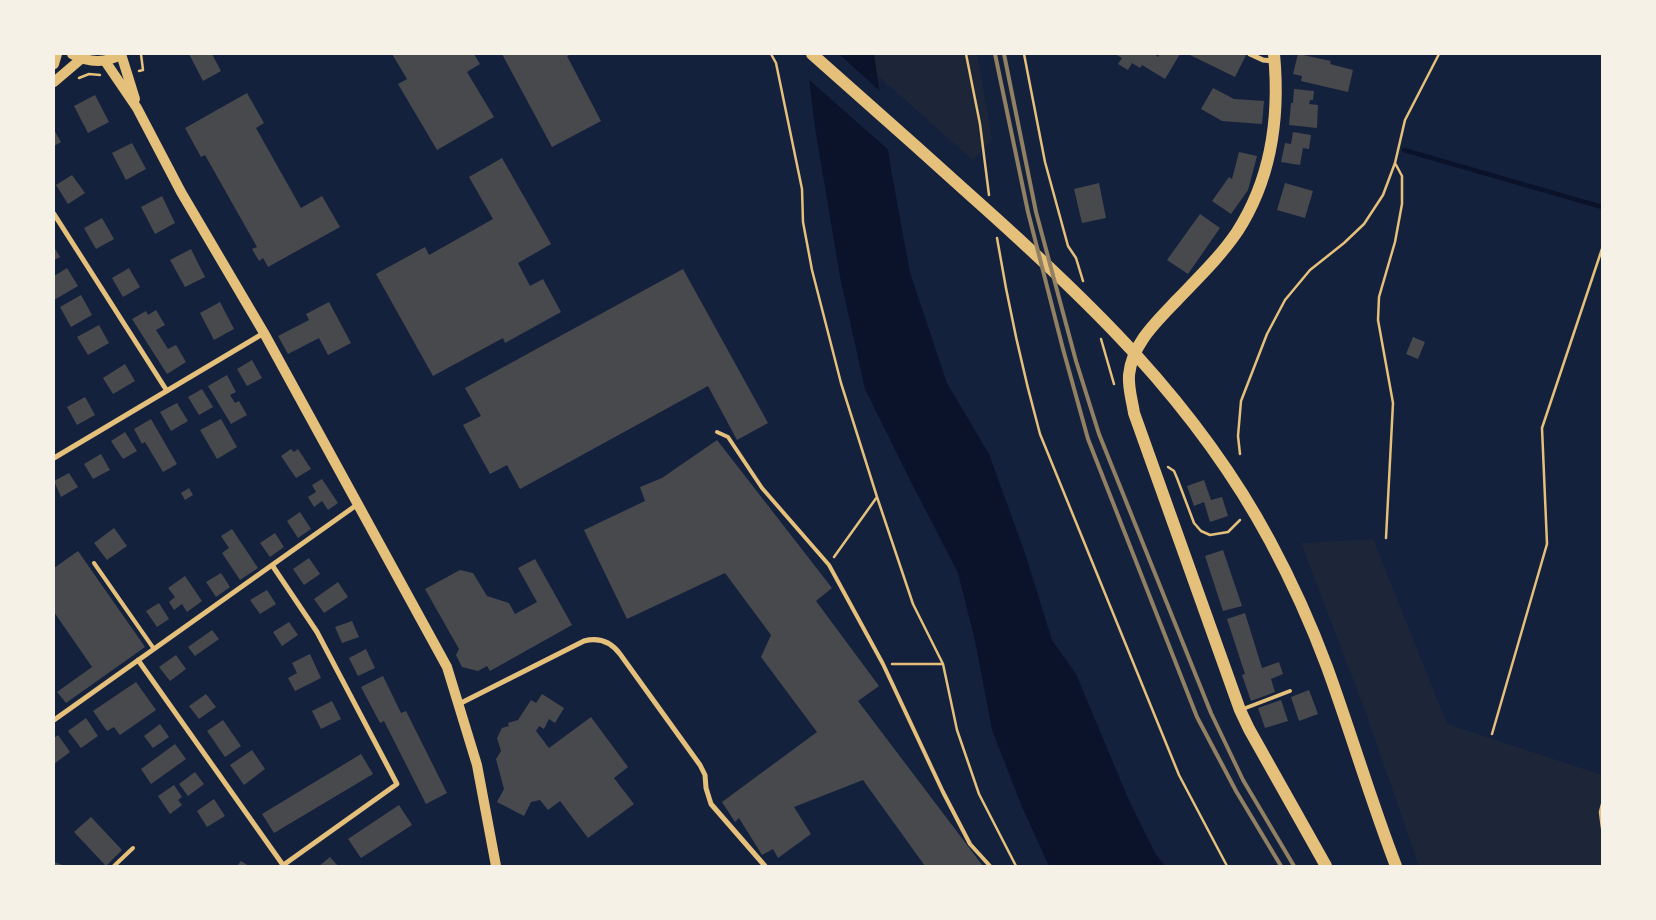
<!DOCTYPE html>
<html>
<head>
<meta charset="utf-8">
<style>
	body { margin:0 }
	#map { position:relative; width:1656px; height:920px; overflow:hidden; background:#14213d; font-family:Rubik,sans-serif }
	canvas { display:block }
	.frame { position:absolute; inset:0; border:55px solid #f6f1e7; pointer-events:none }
</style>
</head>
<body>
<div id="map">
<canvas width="1656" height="920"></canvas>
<div class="frame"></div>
</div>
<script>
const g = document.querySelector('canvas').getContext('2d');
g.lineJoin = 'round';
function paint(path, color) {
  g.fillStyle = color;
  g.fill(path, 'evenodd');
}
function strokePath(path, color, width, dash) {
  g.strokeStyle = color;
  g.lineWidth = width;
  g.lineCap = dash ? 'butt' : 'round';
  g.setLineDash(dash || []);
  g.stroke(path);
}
const green = new Path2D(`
	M853,54H977L992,139L973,160Z
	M1373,539L1447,724L1602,775V866H1419L1366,713L1301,543Z`);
const water = new Path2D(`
	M806,54H874L891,169L910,273L947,383L989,454L1025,553L1052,640L1076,674L1128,798L1155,853L1165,866H1049L1022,807L992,730L975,641L958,573L913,486L865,389L840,277L815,128Z`);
const pier = new Path2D(`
	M803,54H839L882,93L892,153L806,77Z`);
const stream = new Path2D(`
	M1404,150L1602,207`);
const building = new Path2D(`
	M189,54H212L221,71L203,81Z
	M392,54H474L480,64L467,72L494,117L437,150L398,84L407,79Z
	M502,54H572L567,56L601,121L552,147Z
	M1115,54H1154L1158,57L1160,54H1180L1165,79L1142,65L1140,68L1132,63L1128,70L1118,64L1122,58Z
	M1188,54H1242L1246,55L1235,77Z
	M1298,54L1331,61L1330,64L1353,70L1348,92L1301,81L1302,76L1293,74Z
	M1213,88L1234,99L1264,101L1262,124L1222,121L1201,109Z
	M1294,89L1314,91L1313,100H1310L1309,104L1318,105L1317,128L1289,125L1291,103H1293Z
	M247,93L264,123L256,128L301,208L322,196L340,227L268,267L263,258L259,261L252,249L257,247L205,155L201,157L185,128Z
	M95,95L109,122L88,133L74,106Z
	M54,130L61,142L54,146Z
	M1293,132L1311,135L1309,149L1303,148L1300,165L1281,162L1285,143L1291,144Z
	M132,143L146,169L126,180L112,153Z
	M1239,152L1257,156L1248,190L1231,214L1212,201L1229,177L1232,179Z
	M502,158L551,244L518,263L530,286L543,279L561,312L505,343L503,338L433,376L376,274L425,247L429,255L493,219L469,177Z
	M72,175L85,193L68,204L56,185Z
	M1099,183L1106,218L1082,223L1074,189Z
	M1285,183L1313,191L1305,218L1277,210Z
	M162,196L175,223L155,234L141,207Z
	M1200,214L1220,228L1188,274L1167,260Z
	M102,218L114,239L96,249L84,228Z
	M54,247L60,257L54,260Z
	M191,249L205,277L185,287L170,260Z
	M67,268L78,286L54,300V276Z
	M129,268L140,287L123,297L112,278Z
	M683,269L768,423L737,440L708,386L520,489L507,465L490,474L463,425L481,416L465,388Z
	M81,295L92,315L71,327L60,307Z
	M220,302L234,329L214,340L200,313Z
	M329,302L351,343L328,355L319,338L288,354L278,336L309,320L306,314Z
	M156,310L165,325L156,330L168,349L176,345L186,362L167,374L132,319L146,311L148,315Z
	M99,325L109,343L88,355L77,337Z
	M1413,337L1425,342L1418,359L1406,354Z
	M252,360L262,378L247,386L237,369Z
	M125,364L135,381L113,394L103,378Z
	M227,375L236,392L230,395L235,403L239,401L247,415L231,424L208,386Z
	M202,389L213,407L199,415L188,397Z
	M85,397L95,415L77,425L67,407Z
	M177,403L188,421L171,431L160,412Z
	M151,419L177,464L163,472L145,442L142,444L134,429Z
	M221,419L237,447L217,459L200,430Z
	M125,432L137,451L123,459L111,441Z
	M717,440L832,588L816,601L879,686L858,701L983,866H925L863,780L794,807L811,834L778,858L773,849L762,855L739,818L735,822L722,802L817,732L761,657L771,635L725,573L627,619L584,530L645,501L640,487L662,478Z
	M291,449L294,452L298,449L311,469L296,478L281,456Z
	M101,454L110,470L93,479L84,464Z
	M69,473L78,487L61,497L54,481Z
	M322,479L338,503L328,510L322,501L314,507L308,497L316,492L312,485Z
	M1204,480L1211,500L1222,497L1228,516L1210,522L1204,502L1194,506L1187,486Z
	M189,488L193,495L185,500L181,493Z
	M300,512L311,529L298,538L287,521Z
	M114,528L127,546L107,560L94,543Z
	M232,529L258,568L240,580L222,553L229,548L221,536Z
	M275,533L284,547L270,557L260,543Z
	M1223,550L1242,606L1223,611L1205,556Z
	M78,551L145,647L66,703L57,692L92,667L54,612V568Z
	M309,558L320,574L304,585L293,569Z
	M535,559L572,625L490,671L487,666L478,671L462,667L456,655L459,649L425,589L460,570L473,573L487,596L509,603L515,614L537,602L518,568Z
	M221,573L230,587L216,597L206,582Z
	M185,576L202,601L187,612L182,604L174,610L169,602L175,597L168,588Z
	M338,582L348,597L324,613L314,599Z
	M267,590L276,604L260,614L250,600Z
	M159,603L169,619L157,627L146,611Z
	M1245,613L1262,668L1279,662L1283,674L1271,679L1275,692L1251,701L1242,675L1245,674L1227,619Z
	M352,621L359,637L342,643L335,627Z
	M289,622L298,635L282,646L273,632Z
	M212,630L219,639L195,656L188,647Z
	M366,649L375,668L358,676L349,658Z
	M310,654L321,678L295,691L288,678L297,673L292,663Z
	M176,655L186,669L170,681L159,667Z
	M383,676L401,713L406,711L447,793L426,804L384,721L380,723L361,687Z
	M136,682L156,710L120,735L114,727L107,731L93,711Z
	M1309,690L1318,714L1299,721L1291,697Z
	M206,694L216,707L199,719L189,706Z
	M542,694L564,708L555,723L549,719L544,729L539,726L536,731L549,748L591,717L628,767L614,778L634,804L588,838L560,801L548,810L540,800L531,802L524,816L497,802L504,789L496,759L501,751L497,738L502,728L509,726L508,723L518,720L531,700L536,703Z
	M1281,700L1288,721L1265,728L1258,708Z
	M332,701L341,719L321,729L312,711Z
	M86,718L98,736L81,748L68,731Z
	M223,720L241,746L225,757L207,731Z
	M160,724L169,737L153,748L144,736Z
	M58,735L70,752L54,764V738Z
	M175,744L186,759L151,784L141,769Z
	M252,750L265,769L244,785L230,765Z
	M361,754L373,774L274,833L262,814Z
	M195,772L204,784L188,796L179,784Z
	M174,785L182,797L178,800L182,805L170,814L158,796Z
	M214,799L225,816L207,827L197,811Z
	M399,805L412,825L361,858L348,839Z
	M91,817L122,850L106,866L74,832Z
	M330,857L338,866H319Z
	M241,861L249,866H237Z
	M54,862L65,866H54Z`);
const path = new Path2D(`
	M771,54L776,63L802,189L803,222L812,270L841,383L877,497L913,604L943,664L957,730L979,794L1016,866
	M966,54L980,124L989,195
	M1024,54L1045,162L1068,246L1076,258L1083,281
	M139,71L143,70L141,54
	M79,78L89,74L100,75
	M997,238C1008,304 1022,369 1040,434L1179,775L1227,866
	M1101,339L1114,384
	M1240,454L1238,436L1241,401L1267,334L1285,300L1310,270L1344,243L1364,224L1383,195L1395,163L1405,120L1439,54
	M1168,467L1174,471L1177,478L1194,523L1201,531L1210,535L1228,532L1240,520
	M1386,538L1393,403L1378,320L1379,297L1395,242L1402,204V176L1395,163
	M834,557L877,497
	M892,664H942
	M1492,734L1547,544L1542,428L1602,249
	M1602,804L1600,812L1602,828`);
const service = new Path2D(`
	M717,432L728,437L762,488L829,565L883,664L943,792L970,844L990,866
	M94,563L154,649
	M1243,709L1290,691
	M114,866L133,848`);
const minor = new Path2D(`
	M1250,54L1263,60L1273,61
	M54,214L167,391
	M54,458L264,333
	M272,565L317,632L397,784L282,866
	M138,660L283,865
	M459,704L584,641C599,637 611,642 620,654L700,765L705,775L706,788L711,804L765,866
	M54,720L358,504`);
const secondary = new Path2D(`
	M72,54C89,63 105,64 122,54
	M121,54L135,99
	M105,61L137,108L181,192L264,333L447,667L477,765L496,866
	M54,64L57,54
	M54,82L81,59`);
const primary = new Path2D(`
	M1274,54C1280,117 1272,178 1237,232C1220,257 1198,278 1177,300C1156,322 1132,344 1129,375C1128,388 1132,400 1134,413L1240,710L1249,729L1326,866`);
const trunk = new Path2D(`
	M812,54C864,100 917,147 969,194C1086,298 1195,401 1270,541C1292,582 1311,624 1327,667C1351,733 1371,801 1396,866`);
const rail = new Path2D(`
	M995,54L1028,212L1063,349L1088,439L1197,717L1236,791L1281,866
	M1004,54L1036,212L1076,361L1099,434L1211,713L1243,780L1294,866`);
paint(green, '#1d2539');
paint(water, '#0b132b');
paint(pier, '#14213d');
strokePath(stream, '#0b132b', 4.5);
paint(building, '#48494c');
strokePath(path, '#e5c07b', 2.5);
strokePath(service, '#e5c07b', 4);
strokePath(minor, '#e5c07b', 5);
strokePath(secondary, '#e5c07b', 10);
strokePath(primary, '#e5c07b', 12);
strokePath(trunk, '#e5c07b', 12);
strokePath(rail, '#918062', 4);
</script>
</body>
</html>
